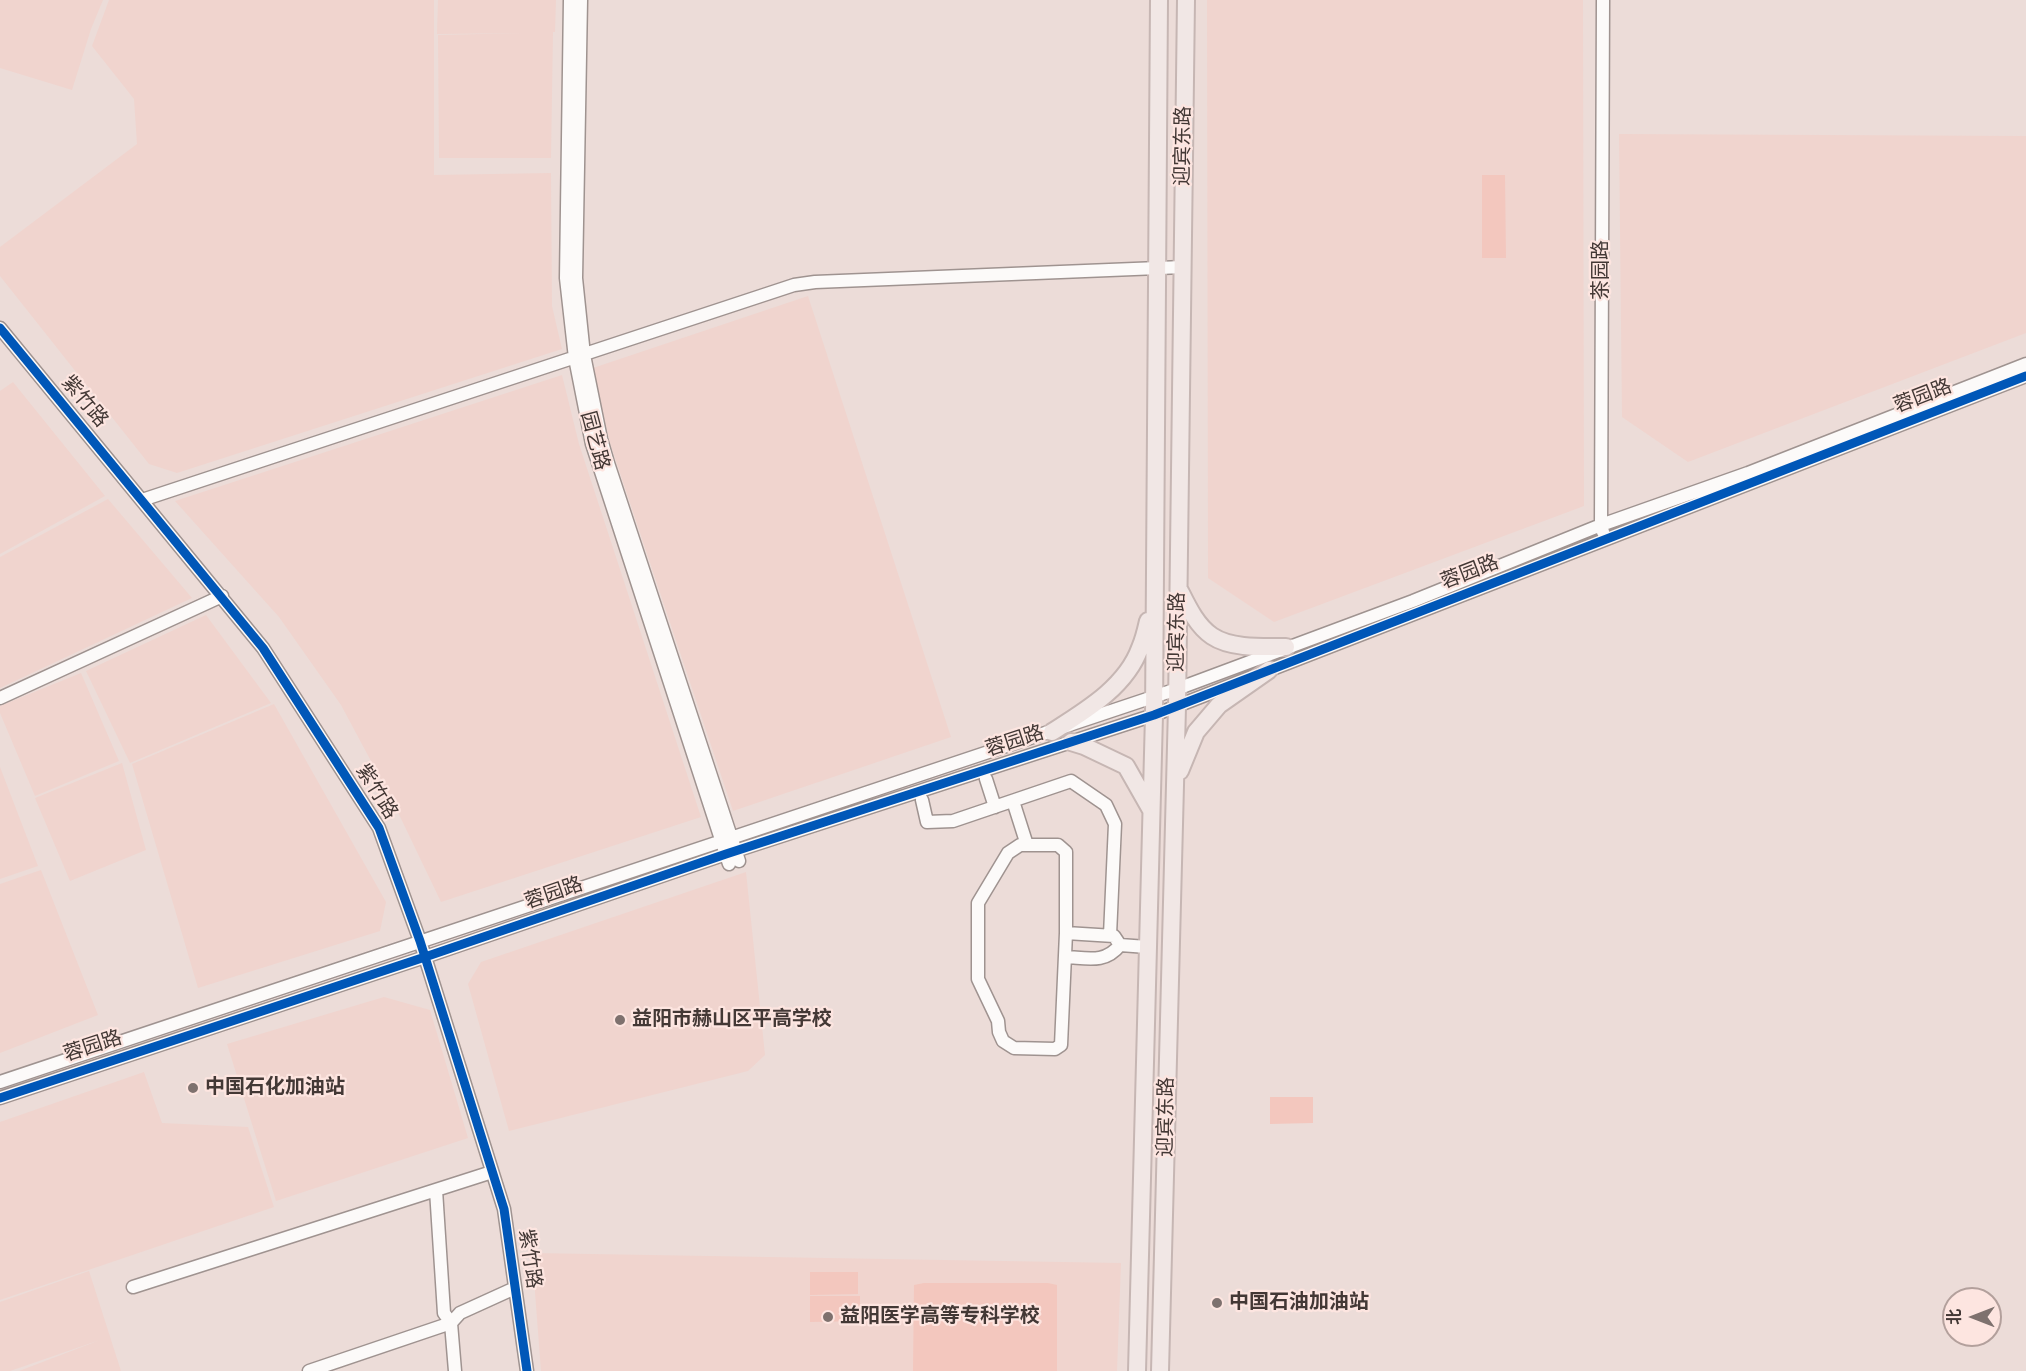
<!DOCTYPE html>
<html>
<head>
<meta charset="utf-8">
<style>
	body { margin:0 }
	#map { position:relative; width:2026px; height:1371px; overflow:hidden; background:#ecdcd8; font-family:"Sofia Sans Condensed","Noto Sans SC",sans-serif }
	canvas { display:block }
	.north { position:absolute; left:1942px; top:1287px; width:60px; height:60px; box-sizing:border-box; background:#fde5e0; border:2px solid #b3a09c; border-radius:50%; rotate:270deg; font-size:16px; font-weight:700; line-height:24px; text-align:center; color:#433835 }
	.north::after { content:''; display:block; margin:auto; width:21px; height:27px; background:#7e716e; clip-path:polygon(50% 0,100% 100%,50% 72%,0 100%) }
</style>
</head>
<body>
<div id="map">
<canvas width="2026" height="1371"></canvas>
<div class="north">北</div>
</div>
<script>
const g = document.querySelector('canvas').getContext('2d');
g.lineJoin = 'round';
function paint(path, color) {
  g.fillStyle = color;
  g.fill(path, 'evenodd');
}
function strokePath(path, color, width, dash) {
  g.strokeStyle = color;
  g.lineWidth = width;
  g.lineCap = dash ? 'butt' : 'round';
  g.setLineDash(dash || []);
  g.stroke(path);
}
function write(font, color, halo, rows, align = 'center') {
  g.font = font + ' "Sofia Sans Condensed","Noto Sans SC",sans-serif';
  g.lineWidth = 4.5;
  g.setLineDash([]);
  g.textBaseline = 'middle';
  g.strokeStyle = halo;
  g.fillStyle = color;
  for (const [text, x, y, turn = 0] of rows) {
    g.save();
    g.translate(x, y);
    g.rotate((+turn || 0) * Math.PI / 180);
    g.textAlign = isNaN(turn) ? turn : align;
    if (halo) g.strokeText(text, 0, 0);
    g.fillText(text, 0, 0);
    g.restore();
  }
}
const built = new Path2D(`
	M0,0H103L91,29L72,90L0,68Z
	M109,0H434V175L551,173L552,306L562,349L177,473L149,464L0,276V247L137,144L134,99L92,46Z
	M438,0H556L555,32H553L551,158H439L438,35L525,33L437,34Z
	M1207,0H1583L1584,506L1274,622L1208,578Z
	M1619,134L2026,136V333L1688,462L1622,417Z
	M808,296L951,737L733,811L610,443L593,368Z
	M562,375L579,444L701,817L441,902L394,804L341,705L279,617L175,501Z
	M13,382L105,496L0,554V391Z
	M108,499L192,598L0,688V557Z
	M206,615L271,703L130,763L86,671Z
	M81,673L119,761L35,796L0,713V706Z
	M274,704L386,902L380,931L198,988L132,764Z
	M122,763L146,850L70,881L35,798Z
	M0,767L38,866L0,879Z
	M41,870L98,1015L0,1053V884Z
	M746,872L765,1055L748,1071L509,1131L468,984L481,962Z
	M384,997L430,1010L468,1138L276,1201L227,1044Z
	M144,1072L162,1123L248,1127L274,1207L0,1300V1122Z
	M532,1253L1121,1263L1117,1371H541Z
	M89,1271L121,1371H19L100,1340L10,1371H0V1302Z`);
const green = new Path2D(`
	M1482,175H1505L1506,258H1482Z
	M1270,1097H1313V1123L1270,1124Z
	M810,1272H858V1294L810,1295Z
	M924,1283H1048L1057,1285V1371H913L914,1285Z
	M810,1296H860V1321L810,1322Z`);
const minor = new Path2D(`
	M570,0L566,278L575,358L592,444L729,864
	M581,0L576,278L584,355L601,439L608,463L739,861
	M0,328L263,648L379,828L420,941L504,1209L527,1371
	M142,500L794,285L815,282L1183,267
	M1603,532L1601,525L1603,0
	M0,698L222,596
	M986,779L995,807
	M922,800L927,822L953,821L1071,781L1106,805L1115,824L1110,935
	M1013,801L1027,845
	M1020,845H1058L1066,852V933L1061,1045L1055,1049L1014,1048L1003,1041L999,1032L998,1021L978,979V903L1008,853Z
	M1120,945L1147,947
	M1066,957C1087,958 1105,964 1120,945L1114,936L1066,933
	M0,1082L1177,689L1413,601L1601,525L1748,473L2026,364
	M0,1098L425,957L726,854L1154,715L2026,376
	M436,1190L444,1313L451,1323L455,1371
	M133,1287L492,1172
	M309,1371L451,1323L460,1313L515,1288`);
const highway = new Path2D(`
	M1180,591C1188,607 1197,626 1212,636C1231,649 1264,647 1286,647
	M1052,732C1085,711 1126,687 1140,648C1144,639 1146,630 1148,621
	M1071,742L1084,746L1126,766L1151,810
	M1180,771L1196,732L1219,705L1269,670
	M1137,1371L1154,715L1159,0
	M1160,1371L1177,707L1186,0`);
const cycleway = new Path2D(`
	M0,328L263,648L379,828L420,941L504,1209L527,1371
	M0,1098L425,957L726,854L1154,715L2026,376`);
const markers = [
	[620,1020,6,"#7e716e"],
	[193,1088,6,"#7e716e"],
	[1217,1303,6,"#7e716e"],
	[828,1317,6,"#7e716e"]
];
const streetNames = [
	["迎宾东路",1184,146,-89],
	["茶园路",1602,270,-90],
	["蓉园路",1923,397,-21],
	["紫竹路",84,402,50],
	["园艺路",594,441,75],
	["蓉园路",1470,573,-21],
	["迎宾东路",1178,632,-89],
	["蓉园路",1015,742,-18],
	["紫竹路",376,792,58],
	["蓉园路",554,894,-19],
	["蓉园路",93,1047,-18],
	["迎宾东路",1167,1117,-89],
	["紫竹路",529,1259,82]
];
const poiNames = [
	["益阳市赫山区平高学校",632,1020],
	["中国石化加油站",205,1088],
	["中国石油加油站",1229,1303],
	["益阳医学高等专科学校",840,1317]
];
paint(built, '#f0d4ce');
paint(green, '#f3c7be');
strokePath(minor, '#9f9390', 15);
strokePath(highway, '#c6b6b3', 20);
strokePath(minor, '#fcfaf9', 12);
strokePath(highway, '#f1e7e5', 16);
strokePath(cycleway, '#0057b8', 9);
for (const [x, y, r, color] of markers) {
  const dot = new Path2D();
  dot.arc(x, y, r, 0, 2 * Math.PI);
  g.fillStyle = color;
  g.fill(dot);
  strokePath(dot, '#fde5e0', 2);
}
write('20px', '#433835', '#fde5e0', streetNames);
write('bold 20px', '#433835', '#fde5e0', poiNames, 'left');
</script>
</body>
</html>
